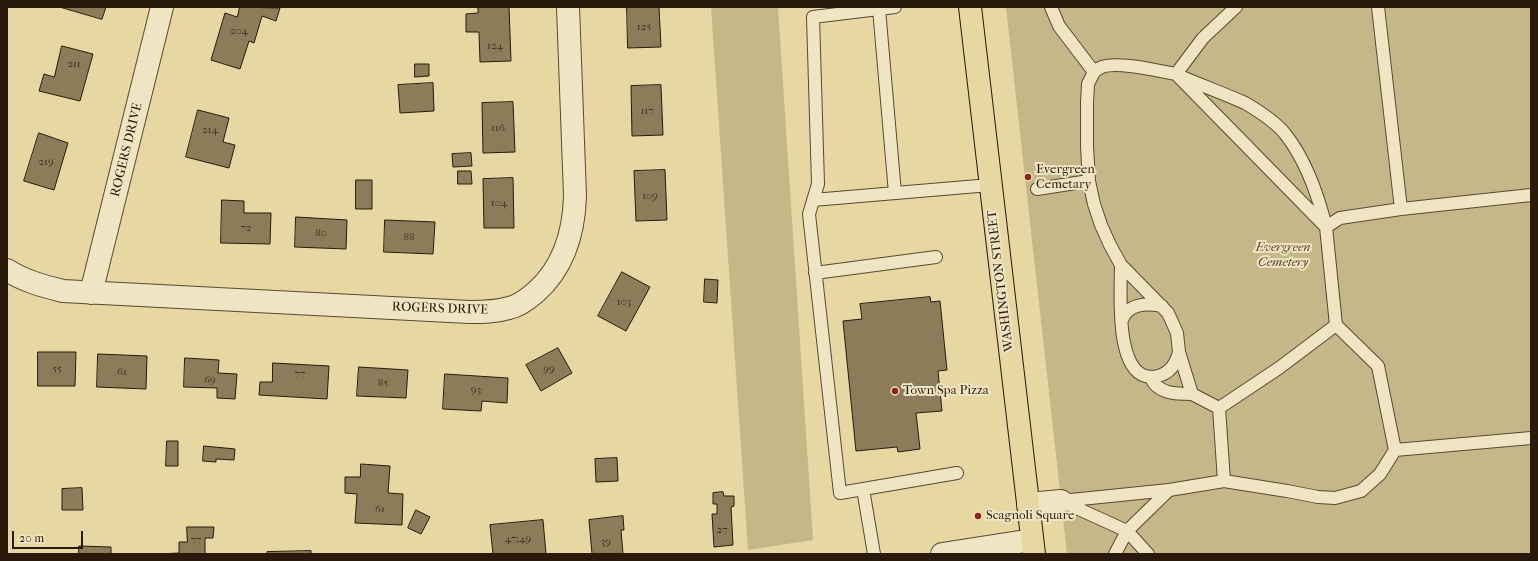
<!DOCTYPE html>
<html>
<head>
<meta charset="utf-8">
<style>
	body { margin:0 }
	#map { position:relative; width:1538px; height:561px; overflow:hidden; background:#e6d7a3; font-family:"IM FELL French Canon",serif }
	canvas { display:block }
	.frame { position:absolute; inset:0; border:8px solid #2a1a0b; pointer-events:none }
	.scale { position:absolute; left:12px; top:531px; width:71px; height:18px; box-sizing:border-box; border:2px solid #2a1a0b; border-top:0; padding-left:5px; font-size:12px; line-height:14px; white-space:nowrap; color:#2a1a0b; -webkit-text-stroke:3px #efe5c3; paint-order:stroke }
</style>
</head>
<body>
<div id="map">
<canvas width="1538" height="561"></canvas>
<div class="frame"></div>
<div class="scale">20 m</div>
</div>
<script>
const g = document.querySelector('canvas').getContext('2d');
g.lineJoin = 'round';
function paint(path, color) {
  g.fillStyle = color;
  g.fill(path, 'evenodd');
}
function strokePath(path, color, width, dash) {
  g.strokeStyle = color;
  g.lineWidth = width;
  g.lineCap = dash ? 'butt' : 'round';
  g.setLineDash(dash || []);
  g.stroke(path);
}
function write(font, color, halo, rows, align = 'center') {
  g.font = font + ' "IM FELL French Canon",serif';
  g.lineWidth = 4;
  g.setLineDash([]);
  g.textBaseline = 'middle';
  g.strokeStyle = halo;
  g.fillStyle = color;
  for (const [text, x, y, turn = 0] of rows) {
    g.save();
    g.translate(x, y);
    g.rotate((+turn || 0) * Math.PI / 180);
    g.textAlign = isNaN(turn) ? turn : align;
    if (halo) g.strokeText(text, 0, 0);
    g.fillText(text, 0, 0);
    g.restore();
  }
}
const green = new Path2D(`
	M711,7H778L813,540L748,550Z
	M1006,7H1531V554H1067Z`);
const building = new Path2D(`
	M60,7H106L102,19Z
	M240,7L280,8L276,21L262,16L254,43L249,41L240,69L211,60L225,13L237,17Z
	M478,7H509L511,61L480,62L479,32H466V14L478,13Z
	M627,7H659L661,47L628,48Z
	M62,46L93,54L80,101L39,91L44,74L54,77Z
	M415,64H429V76L415,77Z
	M433,83L434,111L400,113L398,85Z
	M661,85L663,135L632,136L631,86Z
	M513,102L515,152L483,153L482,103Z
	M198,110L229,118L223,142L235,145L229,168L186,157Z
	M39,133L68,143L54,190L24,181Z
	M471,153L472,166L453,167L452,154Z
	M665,170L667,220L636,221L634,171Z
	M458,171H471L472,184H458Z
	M513,178L514,228H484L483,179Z
	M356,180H372V209H356Z
	M222,200L244,201V213H271L270,244L221,243Z
	M296,217L347,220L346,249L295,247Z
	M385,220L435,222L433,254L384,252Z
	M622,272L650,287L626,331L598,316Z
	M705,279L718,280L717,303L704,302Z
	M930,297L931,302L940,301L947,370L938,371L942,411L916,413L920,449L898,452L897,447L856,451L843,321L862,319L860,304Z
	M558,348L572,373L541,391L526,365Z
	M38,352H76L75,386H38Z
	M98,354L147,356L146,389L97,387Z
	M185,358L219,360L218,373L237,374L235,399L217,398V388L184,387Z
	M273,363L329,366L327,399L259,395L260,382H272Z
	M359,367L408,370L406,398L357,396Z
	M445,374L508,378L507,403L482,401L481,411L443,409Z
	M167,441H178V466H166Z
	M204,446L235,449L234,460L216,459V462L203,461Z
	M617,458L618,481L596,482L595,459Z
	M361,464L390,466L388,493L403,494L402,525L355,523L357,494L345,493V477H360Z
	M82,488L83,510H62V489Z
	M723,492L724,496H734V506L731,507L733,545L714,547L712,514H717V504H713V493Z
	M416,510L430,517L421,534L408,528Z
	M623,516L624,530H621L623,554H592L589,520Z
	M543,520L546,554H493L490,525Z
	M187,527H214L213,538H205V554H158L179,553V542H187Z
	M79,546L111,547V554H79Z
	M311,551V554H267V552Z`);
const service = new Path2D(`
	M895,7L813,17L818,184L809,214L840,493L957,473
	M1051,7L1059,26L1094,72L1088,84L1087,103V146L1089,181
	M1378,7L1401,209L1531,195
	M879,9L895,193
	M1094,72C1096,70 1099,68 1102,67C1118,61 1158,71 1176,74L1203,38L1236,7
	M1176,74L1326,227L1336,325L1378,366L1395,450L1531,438
	M1182,77C1203,86 1225,94 1245,103C1257,110 1277,123 1286,135C1307,162 1318,195 1326,227L1340,218L1401,209
	M1037,189L1089,181L1094,204L1101,225L1110,245L1121,265L1168,313L1177,333L1179,352L1192,394L1219,408L1279,368L1336,325
	M813,200L990,185
	M1121,265C1121,291 1113,387 1158,376C1170,373 1176,364 1179,352
	M815,273L936,257
	M1122,320C1128,303 1147,303 1162,306
	M1151,378C1158,394 1176,394 1192,394
	M1219,408L1224,481L1287,491L1318,497L1335,498L1361,491L1380,474L1395,450
	M863,489L874,554
	M1169,490L1224,481
	M1115,554L1127,531L1169,490L1061,501L1127,531L1148,554`);
const minor = new Path2D(`
	M7,270C24,281 43,286 63,291L469,312C483,312 496,312 509,308C519,306 528,299 536,292C564,267 574,233 575,196L568,7
	M91,293L162,7
	M1028,504L1061,501`);
const tertiary = new Path2D(`
	M942,554L1032,540`);
const primary = new Path2D(`
	M970,7L1034,554`);
const markers = [
	[1028,177,4,"#8f2418"],
	[895,391,4,"#8f2418"],
	[978,516,4,"#8f2418"]
];
const numberNames = [
	["125",644,27],
	["204",239,31],
	["124",495,46],
	["211",74,64],
	["117",647,111],
	["116",498,128],
	["214",210,130],
	["219",46,162],
	["109",650,196],
	["104",499,203],
	["72",246,228],
	["80",321,233],
	["88",409,237],
	["103",624,302],
	["55",57,369],
	["99",549,369],
	["61",122,372],
	["77",300,374],
	["69",210,380],
	["85",383,383],
	["93",476,390],
	["61",380,509],
	["27",722,530],
	["47;49",518,539],
	["77",196,540],
	["39",606,542]
];
const streetNames = [
	["ROGERS DRIVE",127,150,-76],
	["WASHINGTON STREET",1001,281,-97],
	["ROGERS DRIVE",440,309,2]
];
const poiNames = [
	["Evergreen",1036,170],
	["Cemetary",1036,185],
	["Town Spa Pizza",903,391],
	["Scagnoli Square",986,516]
];
const parkNames = [
	["Evergreen",1283,248],
	["Cemetery",1283,263]
];
paint(green, '#c6b789');
paint(building, '#8c7c5a');
strokePath(building, '#2a1a0b', 1);
strokePath(service, '#594931', 14);
strokePath(minor, '#594931', 24);
strokePath(tertiary, '#594931', 24);
strokePath(primary, '#2a1a0b', 24);
strokePath(service, '#efe5c3', 12);
strokePath(minor, '#efe5c3', 22);
strokePath(tertiary, '#efe5c3', 22);
strokePath(primary, '#e6d7a3', 22);
for (const [x, y, r, color] of markers) {
  const dot = new Path2D();
  dot.arc(x, y, r, 0, 2 * Math.PI);
  g.fillStyle = color;
  g.fill(dot);
  strokePath(dot, '#efe5c3', 1.5);
}
write('11px', '#42321f', null, numberNames);
write('13px', '#2a1a0b', '#efe5c3', streetNames);
write('13px', '#2a1a0b', '#efe5c3', poiNames, 'left');
write('italic 13px', '#594931', '#efe5c3', parkNames);
</script>
</body>
</html>
